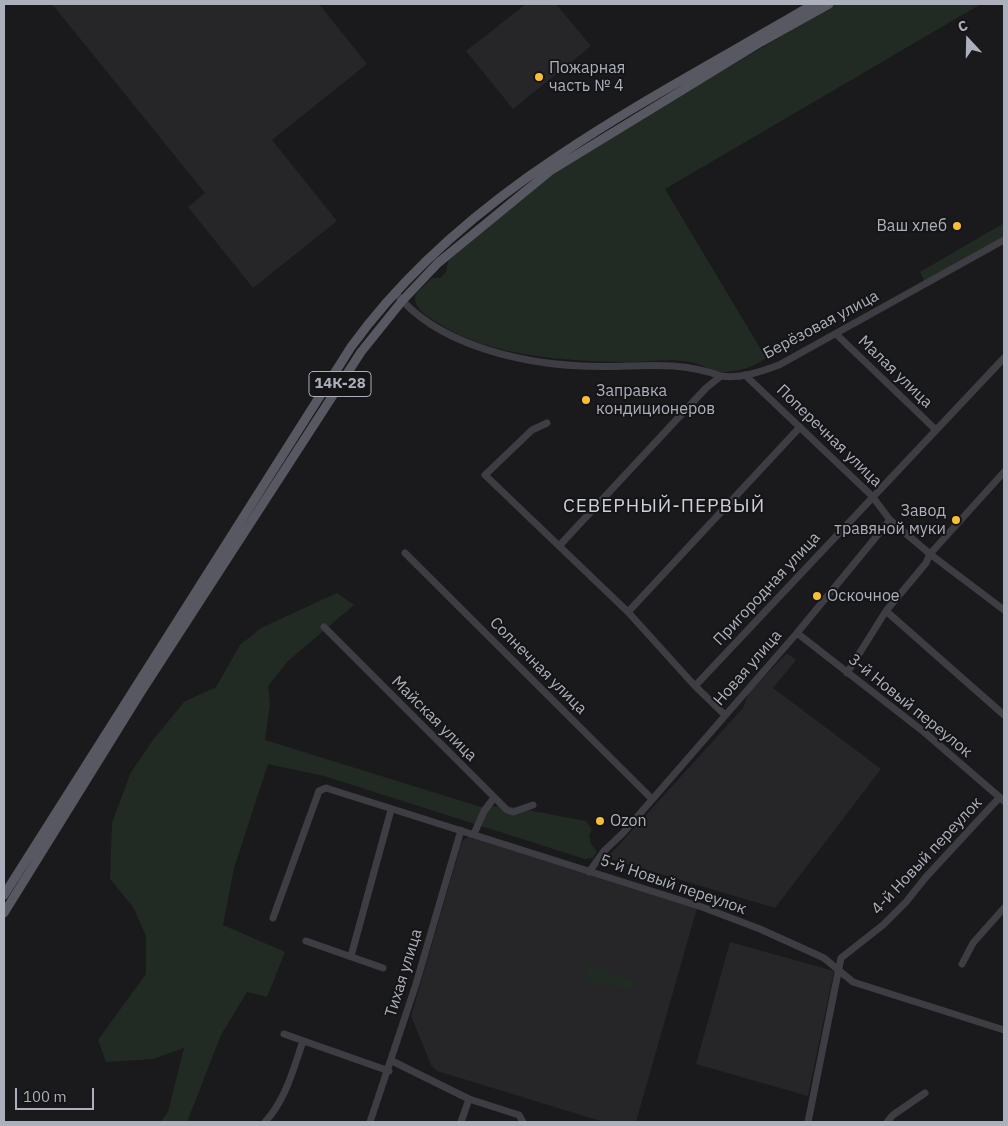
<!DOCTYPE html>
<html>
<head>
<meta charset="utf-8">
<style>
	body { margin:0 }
	#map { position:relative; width:1008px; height:1126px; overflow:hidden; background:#1a1a1c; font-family:"IBM Plex Sans",sans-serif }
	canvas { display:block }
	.frame { position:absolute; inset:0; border:5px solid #acb0bc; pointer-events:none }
	.north { position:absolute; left:943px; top:15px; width:50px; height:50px; -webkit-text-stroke:4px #151517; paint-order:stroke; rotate:339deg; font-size:14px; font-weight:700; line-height:20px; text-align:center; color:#acb0bc }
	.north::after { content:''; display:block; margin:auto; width:18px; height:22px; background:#acb0bc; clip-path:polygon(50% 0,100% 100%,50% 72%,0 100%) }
	.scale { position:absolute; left:15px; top:1088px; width:79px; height:22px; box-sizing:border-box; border:2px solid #acb0bc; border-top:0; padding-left:6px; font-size:15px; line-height:18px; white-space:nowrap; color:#acb0bc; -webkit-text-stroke:4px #151517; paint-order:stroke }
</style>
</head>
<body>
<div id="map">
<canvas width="1008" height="1126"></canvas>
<div class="frame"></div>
<div class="north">С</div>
<div class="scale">100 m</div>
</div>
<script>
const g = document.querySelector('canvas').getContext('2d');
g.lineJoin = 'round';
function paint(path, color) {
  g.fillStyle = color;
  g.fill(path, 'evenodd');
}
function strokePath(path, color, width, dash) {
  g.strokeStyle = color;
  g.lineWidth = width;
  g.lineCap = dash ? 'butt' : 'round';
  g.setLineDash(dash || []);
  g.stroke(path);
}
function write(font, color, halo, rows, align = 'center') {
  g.font = font + ' "IBM Plex Sans",sans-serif';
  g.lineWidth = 4;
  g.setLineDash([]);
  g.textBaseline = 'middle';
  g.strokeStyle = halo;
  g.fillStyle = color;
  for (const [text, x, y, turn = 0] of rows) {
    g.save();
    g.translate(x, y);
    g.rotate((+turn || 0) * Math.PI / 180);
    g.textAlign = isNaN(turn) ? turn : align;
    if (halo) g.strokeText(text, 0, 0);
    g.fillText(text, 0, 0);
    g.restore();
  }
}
const built = new Path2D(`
	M52,4H319L367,64L272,140L337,221L253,288L188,207L205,193Z
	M526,4H556L591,46L513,109L466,51Z
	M787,653L796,660L773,688L881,769L775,908L607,858L743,708L749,692Z
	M469,836L697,908L636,1122H604L437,1071L431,1065L411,1016L462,841Z
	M730,942L834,971L808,1096L696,1064Z`);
const green = new Path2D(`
	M836,4H981L665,189L766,358C753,367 738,372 723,372C712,372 702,364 691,362C671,358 647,362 626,362C565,361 489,357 436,322C428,317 414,309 415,297C416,291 428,283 432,278H440L446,272L448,261L556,169Z
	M1004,223V238L925,282L920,272Z
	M337,593L354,605L288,661L268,686L270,703L265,740L481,807L506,806L586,821L592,830L589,835L591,844L597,851L593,858L585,859L324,776L268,764L234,868L223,925L285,952L267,997L247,992L221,1035L187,1122H160L168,1112L184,1048L153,1059L106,1062L98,1040L146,974V936L133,907L110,879L112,823L131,772L153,740L184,702L216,687L240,645L261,628Z
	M588,963L635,982L633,990L585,981Z`);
const minor = new Path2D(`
	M395,292C435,344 519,363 581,366C632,369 670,358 721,376
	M836,334L936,430
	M745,375L872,496L890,520
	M547,423L532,430L485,475L628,612L695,686L725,715
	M559,546L706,388L721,376C740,379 760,372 779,365L1004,240
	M405,553L652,799
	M886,611L1004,715
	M628,612L800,427
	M324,627L507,810L513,812L533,805
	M797,633L924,732L1004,801
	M847,673L886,611L926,563L930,554L1004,610
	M695,686L1004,358
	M474,834L484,811L494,798
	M589,872L604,851L623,833L797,633L890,520L930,554L1004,472
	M273,918L319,791L326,788L702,907L760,929L824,958L853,982L1004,1030
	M306,941L383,968
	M351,956L391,810
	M962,964L973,943L1004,908
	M284,1034L389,1071
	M392,1061L469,1099L519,1115L523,1122
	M265,1122C286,1099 293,1070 303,1041
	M370,1122L416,984L461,830
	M461,1122L469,1099
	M808,1122L841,958L883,925L906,902L926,877L999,798
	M887,1122L893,1115L925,1093`);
const major = new Path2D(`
	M4,895L351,347C466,188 649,101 814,4
	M4,913L141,692L361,352L402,301L438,263L550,171L761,42L829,4`);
const markers = [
	[539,77,5,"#f8bf36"],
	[957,226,5,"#f8bf36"],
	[586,400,5,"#f8bf36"],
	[956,520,5,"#f8bf36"],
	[817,596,5,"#f8bf36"],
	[600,821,5,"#f8bf36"]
];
const shields = [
	[340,384,62]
];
const shieldNames = [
	["14К-28",340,384]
];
const poiNames = [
	["Пожарная",549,68],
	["часть № 4",549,86],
	["Ваш хлеб",947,226,"right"],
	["Заправка",596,391],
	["кондиционеров",596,409],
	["Завод",946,511,"right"],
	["травяной муки",946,529,"right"],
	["Оскочное",827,596],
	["Ozon",610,821]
];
const streetNames = [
	["Берёзовая улица",821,325,-28],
	["Малая улица",895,372,44],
	["Поперечная улица",829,436,44],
	["Пригородная улица",767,589,-47],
	["Солнечная улица",538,666,45],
	["Новая улица",748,668,-49],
	["3-й Новый переулок",910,706,39],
	["Майская улица",434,719,45],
	["4-й Новый переулок",927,856,-47],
	["5-й Новый переулок",673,885,19],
	["Тихая улица",404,973,-73]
];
const quarterNames = [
	["СЕВЕРНЫЙ-ПЕРВЫЙ",664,507]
];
paint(built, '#262629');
paint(green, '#212b23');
strokePath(minor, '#3d3d43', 7);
strokePath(major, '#575861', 9);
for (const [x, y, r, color] of markers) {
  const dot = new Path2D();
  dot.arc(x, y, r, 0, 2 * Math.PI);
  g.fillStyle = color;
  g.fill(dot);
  strokePath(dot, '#151517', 2);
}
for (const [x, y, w] of shields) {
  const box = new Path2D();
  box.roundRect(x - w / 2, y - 12.5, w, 25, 4);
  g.fillStyle = '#151517';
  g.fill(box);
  strokePath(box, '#acb0bc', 1);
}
write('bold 15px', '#acb0bc', null, shieldNames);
write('16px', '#acb0bc', '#151517', poiNames, 'left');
write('16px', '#acb0bc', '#151517', streetNames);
g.letterSpacing = '1px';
write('19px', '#cdd0d8', '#151517', quarterNames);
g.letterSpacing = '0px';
</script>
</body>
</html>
